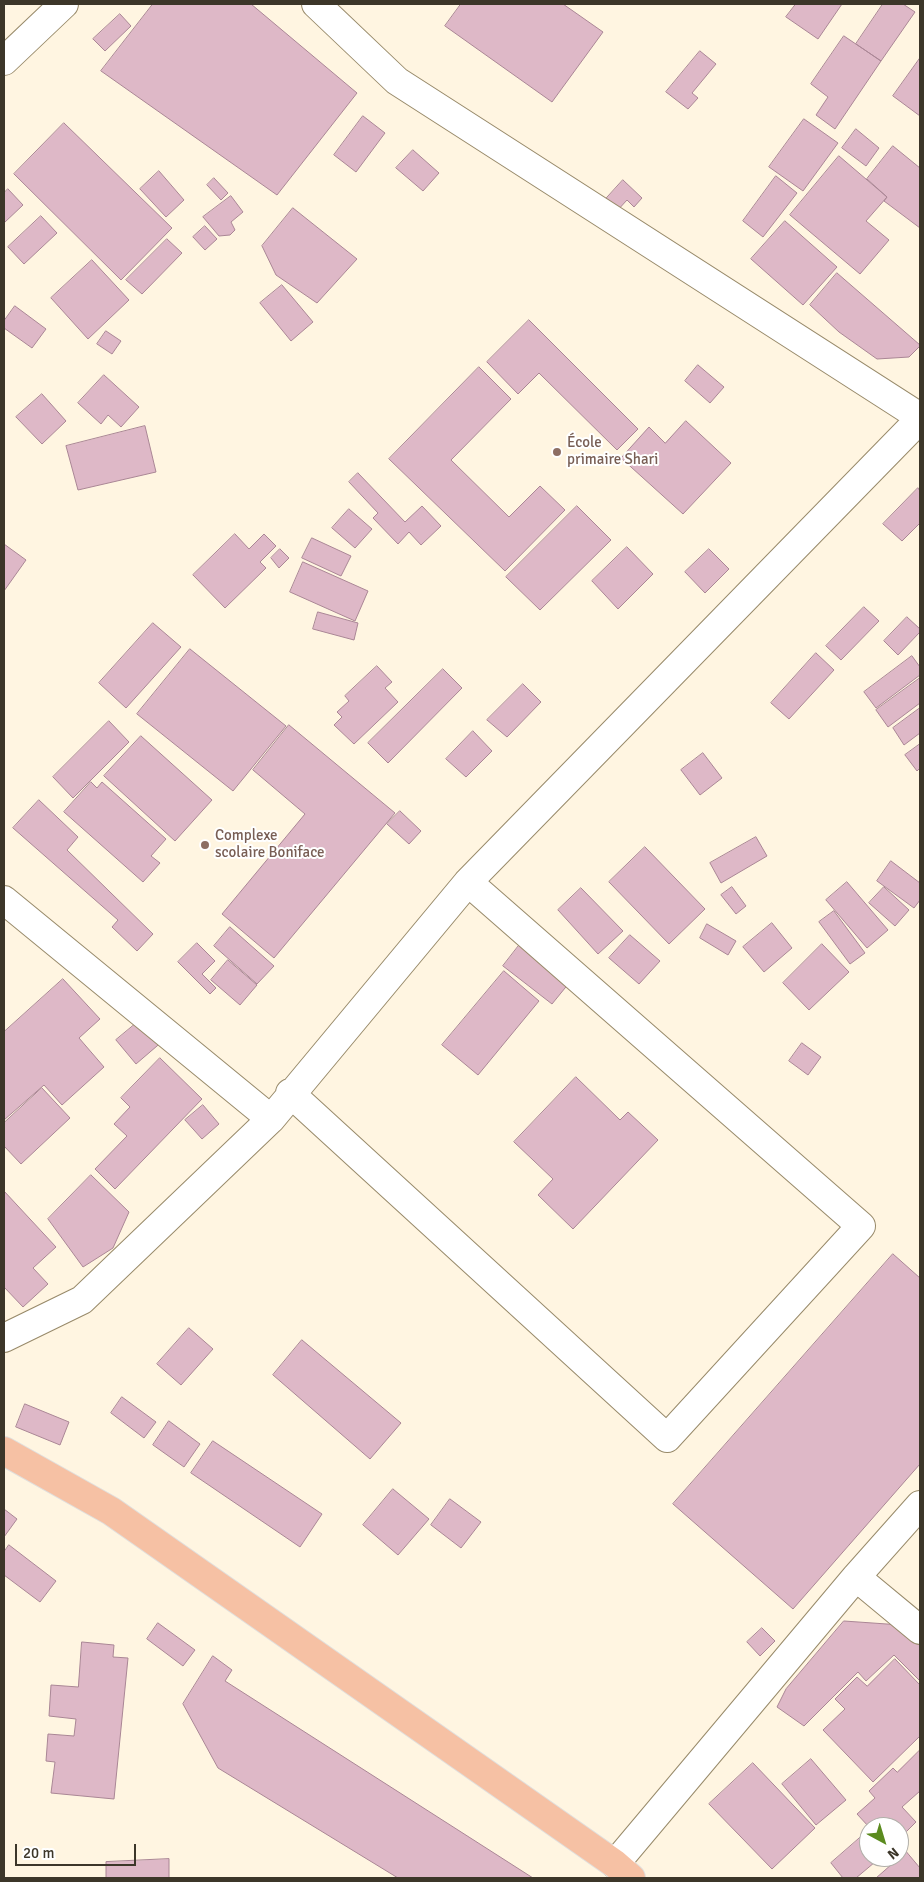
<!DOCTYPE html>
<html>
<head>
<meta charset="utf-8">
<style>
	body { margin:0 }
	#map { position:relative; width:924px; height:1882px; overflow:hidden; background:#fff5e1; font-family:Signika,sans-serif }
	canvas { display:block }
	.frame { position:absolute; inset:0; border:5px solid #3c3629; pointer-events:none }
	.north { position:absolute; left:859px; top:1817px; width:50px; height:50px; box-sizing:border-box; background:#fff; border:1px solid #b1afa9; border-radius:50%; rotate:141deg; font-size:14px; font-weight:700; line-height:20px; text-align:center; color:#3c3629 }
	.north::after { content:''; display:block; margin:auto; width:18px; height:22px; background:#5b8b1f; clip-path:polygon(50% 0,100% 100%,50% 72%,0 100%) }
	.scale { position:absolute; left:15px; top:1844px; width:121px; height:22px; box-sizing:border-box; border:2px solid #3c3629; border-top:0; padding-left:6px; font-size:15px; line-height:18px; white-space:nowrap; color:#3c3629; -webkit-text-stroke:4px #fff; paint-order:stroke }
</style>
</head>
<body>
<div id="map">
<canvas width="924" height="1882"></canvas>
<div class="frame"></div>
<div class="north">N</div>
<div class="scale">20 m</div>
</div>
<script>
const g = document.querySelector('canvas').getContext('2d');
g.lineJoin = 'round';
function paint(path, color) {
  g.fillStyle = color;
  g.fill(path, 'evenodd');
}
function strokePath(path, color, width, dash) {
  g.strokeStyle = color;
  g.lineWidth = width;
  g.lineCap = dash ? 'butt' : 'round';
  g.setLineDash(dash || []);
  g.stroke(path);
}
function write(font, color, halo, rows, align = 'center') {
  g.font = font + ' Signika,sans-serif';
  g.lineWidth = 4;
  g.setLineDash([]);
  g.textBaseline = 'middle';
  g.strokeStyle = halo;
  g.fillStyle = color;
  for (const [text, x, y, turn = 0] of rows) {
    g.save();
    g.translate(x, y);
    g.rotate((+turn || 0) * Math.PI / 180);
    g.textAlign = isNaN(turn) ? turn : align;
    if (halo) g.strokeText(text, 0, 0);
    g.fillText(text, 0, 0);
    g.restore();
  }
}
const building = new Path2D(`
	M153,4H251L357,93L277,195L101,71Z
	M461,4H563L603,32L552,102L445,26Z
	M796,4H842L818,39L786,17Z
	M883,4H903L915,12L881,61L856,44Z
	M120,14L131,26L105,51L93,39Z
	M844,36L881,61L835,129L816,115L828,97L811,84Z
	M700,51L716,64L692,93L698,98L688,109L666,92Z
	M920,58V116L893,96Z
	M363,116L385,133L356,172L334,155Z
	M804,119L838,143L803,191L769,167Z
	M64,123L172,228L121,280L14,174Z
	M856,129L879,148L866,166L842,148Z
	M893,146L920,168V228L884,201L887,197L867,179Z
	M413,150L439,173L423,191L396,168Z
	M839,156L887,197L866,221L889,240L860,274L790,215Z
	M159,171L184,200L166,217L140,189Z
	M776,176L797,193L763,237L743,221Z
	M214,178L228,193L221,200L207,185Z
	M623,180L642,198L634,207L627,200L616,212L604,201Z
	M8,189L23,205L4,223V193Z
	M231,196L243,212L231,222L235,230L230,235L219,236L203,217Z
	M293,208L357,259L317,303L276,275L262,246Z
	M41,216L57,233L24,264L8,247Z
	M785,221L837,267L803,305L751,259Z
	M205,226L217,239L205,250L193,237Z
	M167,239L182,253L142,294L126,280Z
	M92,260L129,300L88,339L51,298Z
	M837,273L920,345V346L909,357L877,359L839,332L810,305Z
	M282,285L313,322L291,341L260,303Z
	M15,306L46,329L32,348L4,328V321Z
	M529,320L638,429L617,450L539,373L518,394L487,362Z
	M106,331L121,341L112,354L97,344Z
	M698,365L724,387L710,403L685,381Z
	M479,367L511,399L451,460L509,517L540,486L565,510L505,571L389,459Z
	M104,375L139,407L121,427L108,415L101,424L78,403Z
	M42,394L66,421L42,444L16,417Z
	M686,421L731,463L683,514L621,458L649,427L665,443Z
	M145,426L156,472L78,490L66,446Z
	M358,473L405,522L422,506L441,526L421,545L409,532L398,544L373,518L378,513L349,482Z
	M918,488L920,491V523L902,541L883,524Z
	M577,506L611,540L540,610L506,577Z
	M349,509L372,529L355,548L332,528Z
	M235,534L249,549L264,534L276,546L260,562L266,568L225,608L193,575Z
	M312,538L351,556L341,576L302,558Z
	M4,544L26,560L4,591Z
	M627,547L653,574L618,609L592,581Z
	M280,549L289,558L279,568L271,558Z
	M709,549L729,569L705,593L685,572Z
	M303,562L368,591L355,621L290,592Z
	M864,607L879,621L841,660L826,646Z
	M318,612L358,623L354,640L313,629Z
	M907,617L920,629V632L898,655L884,641Z
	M153,623L181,647L126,708L99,683Z
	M190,649L286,726L233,791L137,714Z
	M816,653L834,670L789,719L771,703Z
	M912,656L920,667V675L876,708L864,692Z
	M377,666L392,682L385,688L398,702L354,744L334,725L342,717L337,712L349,701L345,696Z
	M443,669L462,688L388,763L368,743Z
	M920,678V703L888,727L876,710Z
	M523,684L541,702L507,737L487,720Z
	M920,708V733L904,745L893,728Z
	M109,721L129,742L73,798L53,777Z
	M289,725L395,813L274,958L222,914L305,814L253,770Z
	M473,731L492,751L466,777L446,759Z
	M141,736L212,800L175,841L104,776Z
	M920,744V768L917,771L905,755Z
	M703,753L722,778L700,795L681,770Z
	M91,782L97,788L102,782L166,839L151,856L160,863L143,882L64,812Z
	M39,800L78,837L67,850L153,934L137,951L112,927L118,920L13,828Z
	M400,811L421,831L409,844L387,824Z
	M756,837L767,856L721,883L710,863Z
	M645,847L705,909L669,944L609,882Z
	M891,861L920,883V900L914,908L877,881Z
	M847,882L888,930L867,948L826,900Z
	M732,887L746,906L736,914L721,895Z
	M884,887L909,910L895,926L869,903Z
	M581,888L623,931L598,954L558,910Z
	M834,911L865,953L850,964L819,922Z
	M772,923L792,948L764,972L743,947Z
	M707,924L736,941L728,955L700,938Z
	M230,927L274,966L257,984L214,946Z
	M630,935L660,961L639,984L609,958Z
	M524,939L574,977L552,1004L503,966Z
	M197,943L215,961L202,974L216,988L210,994L178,962Z
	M822,944L849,972L809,1010L783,983Z
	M228,960L257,985L240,1005L211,980Z
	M504,971L539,1001L478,1075L442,1045Z
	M63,979L100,1019L79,1038L104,1067L62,1105L44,1085L4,1120V1032Z
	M145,1016L164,1040L136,1064L116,1040Z
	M802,1043L821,1057L808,1075L789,1061Z
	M160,1058L202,1099L115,1189L95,1169L127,1136L114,1124L130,1107L121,1098Z
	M576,1077L620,1120L628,1112L658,1140L573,1229L538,1195L553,1179L514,1142Z
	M42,1088L70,1118L21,1164L4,1146V1123Z
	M203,1105L219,1124L202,1139L185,1120Z
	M91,1175L129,1212L113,1248L83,1267L48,1219Z
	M4,1191L56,1247L33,1268L48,1284L23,1307L4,1287Z
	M893,1254L920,1278V1464L793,1609L673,1504Z
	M189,1328L213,1349L181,1385L157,1364Z
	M302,1340L401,1423L370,1459L273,1375Z
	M122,1397L156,1422L144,1438L111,1413Z
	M25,1404L69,1422L60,1445L16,1427Z
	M169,1421L200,1444L184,1467L153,1445Z
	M213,1441L322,1514L300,1547L191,1473Z
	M393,1489L429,1519L398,1555L363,1525Z
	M450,1499L481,1522L461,1548L431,1525Z
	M4,1509L17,1519L4,1537Z
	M9,1545L56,1581L40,1602L4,1575V1552Z
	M844,1621L901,1625L920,1644V1681L894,1655L866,1681L858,1672L804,1726L777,1707L786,1689Z
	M158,1623L195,1650L183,1666L147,1639Z
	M762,1628L775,1641L760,1656L747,1642Z
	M82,1642L114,1645L113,1657L128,1658L114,1799L51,1793L55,1762L46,1761L48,1734L74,1736L76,1719L49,1716L51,1685L78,1687Z
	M213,1656L232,1670L225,1681L533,1878H398L218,1768L183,1704Z
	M895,1659L920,1685V1736L873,1782L823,1730L845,1709L835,1699L857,1677L867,1686Z
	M920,1750V1791L902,1807L916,1822L904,1834L899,1827L892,1822L886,1827H869L857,1814L875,1798L869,1791L893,1768L897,1772Z
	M811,1759L846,1800L816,1825L782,1784Z
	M753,1763L815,1828L772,1869L709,1804Z
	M862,1836L869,1844V1857H881L856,1878H843L831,1863Z
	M899,1843L920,1868V1878H876L892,1864L887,1857H899Z
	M169,1859V1878H106V1862Z`);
const minor = new Path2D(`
	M316,4L397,81L920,417
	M4,61L64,4
	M4,900L271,1119
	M290,1093L667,1438L861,1226L468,882
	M4,1338L82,1300L271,1119L468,882L920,419
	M856,1577L920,1630
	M615,1864L856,1577L920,1505`);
const major = new Path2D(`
	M4,1451L111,1511L615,1864L631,1878`);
const markers = [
	[557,452,5,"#8d6e63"],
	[205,845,5,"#8d6e63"]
];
const educationNames = [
	["École",567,443],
	["primaire Shari",567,460],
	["Complexe",215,836],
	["scolaire Boniface",215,853]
];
paint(building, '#deb8c7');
strokePath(building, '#aa8695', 1);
strokePath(minor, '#988a6a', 30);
strokePath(major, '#e0dfdd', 30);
strokePath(minor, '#fff', 28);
strokePath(major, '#f6c1a4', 28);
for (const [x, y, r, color] of markers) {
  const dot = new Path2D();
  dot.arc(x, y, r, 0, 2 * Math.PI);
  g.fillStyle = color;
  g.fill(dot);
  strokePath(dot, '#fff', 2);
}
write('15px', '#785e54', '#fff', educationNames, 'left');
</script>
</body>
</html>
